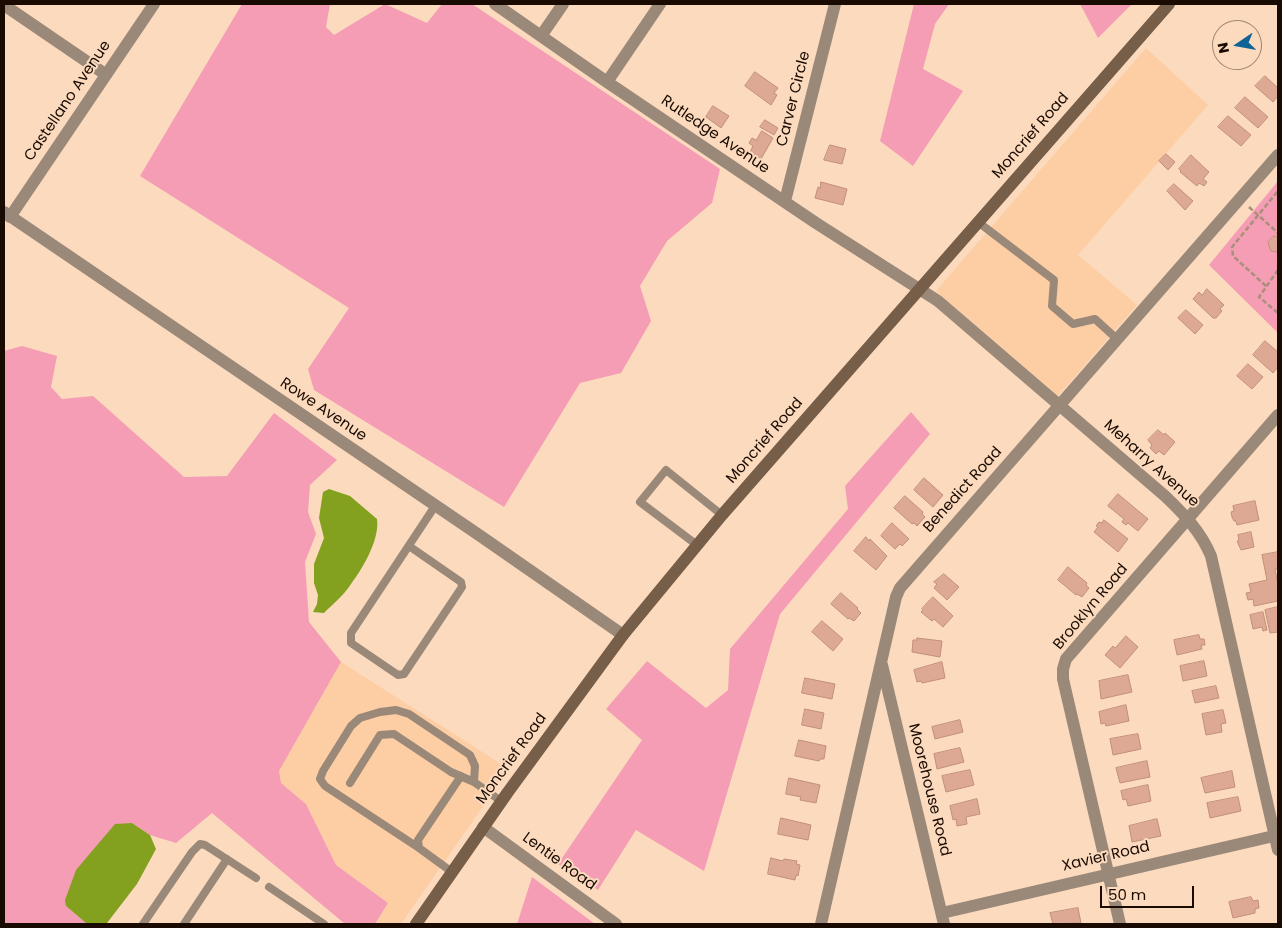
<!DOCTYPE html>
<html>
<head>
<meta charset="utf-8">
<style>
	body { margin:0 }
	#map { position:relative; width:1282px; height:928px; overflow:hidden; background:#fcdabe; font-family:Poppins,sans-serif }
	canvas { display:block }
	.frame { position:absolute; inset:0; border:5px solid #190b01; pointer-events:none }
	.north { position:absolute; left:1212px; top:20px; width:50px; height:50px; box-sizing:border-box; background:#fcdabe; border:1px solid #a18772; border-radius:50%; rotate:258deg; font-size:14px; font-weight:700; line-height:20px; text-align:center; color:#190b01 }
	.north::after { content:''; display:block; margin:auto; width:18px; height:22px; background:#0f6395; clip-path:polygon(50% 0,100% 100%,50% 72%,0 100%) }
	.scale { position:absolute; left:1100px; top:886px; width:94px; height:22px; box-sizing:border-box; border:2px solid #190b01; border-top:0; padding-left:6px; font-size:15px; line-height:18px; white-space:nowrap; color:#190b01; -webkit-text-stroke:4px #fcdabe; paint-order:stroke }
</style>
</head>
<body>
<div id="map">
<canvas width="1282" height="928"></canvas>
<div class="frame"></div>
<div class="north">N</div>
<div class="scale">50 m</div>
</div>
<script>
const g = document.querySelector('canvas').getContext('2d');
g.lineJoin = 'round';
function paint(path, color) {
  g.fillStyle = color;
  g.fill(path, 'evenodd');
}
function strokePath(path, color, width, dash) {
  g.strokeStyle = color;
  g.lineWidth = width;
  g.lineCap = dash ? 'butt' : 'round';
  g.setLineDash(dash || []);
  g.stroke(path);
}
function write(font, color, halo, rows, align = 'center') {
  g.font = font + ' Poppins,sans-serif';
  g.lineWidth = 4;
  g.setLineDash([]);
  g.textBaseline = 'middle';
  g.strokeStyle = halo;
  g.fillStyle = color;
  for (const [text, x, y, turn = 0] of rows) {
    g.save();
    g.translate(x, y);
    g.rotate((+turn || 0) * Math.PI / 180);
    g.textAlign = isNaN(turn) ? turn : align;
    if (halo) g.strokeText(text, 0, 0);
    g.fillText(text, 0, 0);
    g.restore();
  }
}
const built = new Path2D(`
	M1146,48L1208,105L1078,255L1137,305L1058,396L936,291Z
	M341,662L509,769L401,924H375L388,903L336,865L306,804L281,783L279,771Z`);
const green = new Path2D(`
	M242,4H330L326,27L334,35L385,4L427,23L442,4H472L720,169L712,203L667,241L640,286L651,321L621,373L580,383L504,507L314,390L308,369L349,308L140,176Z
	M914,4H949L935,24L923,69L963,91L913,166L880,141Z
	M1080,4H1132L1098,38Z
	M1278,181V333L1209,265Z
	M22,346L57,356L51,387L62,399L93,396L184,477L227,476L274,413L337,460L310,485L308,512L316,534L305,562L309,622L341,662L279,771L281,783L306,804L336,865L388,903L375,924H345L212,813L176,843L150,835L132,823L66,906L87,924H4V351Z
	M911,412L930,434L780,614L704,871L636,830L598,890L558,864L642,740L606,709L647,661L706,708L728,690L730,649L848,509L845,486Z
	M532,877L595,924H517Z`);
const water = new Path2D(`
	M329,489L350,496L377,519C380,539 363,568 351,584C344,595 333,604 324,613L313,612L317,604L318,595L314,583V564L324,538L319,518L323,492Z
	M132,823L150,835L156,849L137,884L107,923L87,924L66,906L65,900L76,870L115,824Z`);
const building = new Path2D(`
	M755,72L778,88L774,93L777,95L771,105L745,86Z
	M1265,76L1278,88V96L1273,102L1255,86Z
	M1245,97L1268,117L1258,128L1235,108Z
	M713,106L729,116L721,128L706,117Z
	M1228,116L1251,135L1241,146L1218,127Z
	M765,120L778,128L774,135L760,127Z
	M762,131L773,138L761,159L750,152L753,146L749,143L752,138L756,140Z
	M830,145L846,149L842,164L824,160Z
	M1166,154L1175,162L1168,170L1159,161Z
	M1191,155L1209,172L1203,179L1207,182L1204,186L1199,183L1197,186L1180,172L1181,171L1179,169Z
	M821,182L847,189L843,205L815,198L818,187L820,188Z
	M1174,184L1193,201L1185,210L1167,191Z
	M1274,236L1278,237V252L1271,251L1268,242Z
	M1207,289L1224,305L1220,309L1222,311L1216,318H1213L1193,299L1199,292L1202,295Z
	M1186,310L1203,325L1195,334L1178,318Z
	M1265,341L1278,352V369L1277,368L1273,373L1253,355Z
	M1248,364L1263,377L1252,389L1237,376Z
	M1158,430L1164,435L1165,433L1175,442L1164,455L1159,451L1156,454L1150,448L1152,445L1148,440Z
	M924,478L943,495L933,507L914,490Z
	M1118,494L1148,519L1138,531L1128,523L1126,525L1122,522L1124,519L1108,506Z
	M905,496L923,512L922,514L925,517L917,526L914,523L912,524L894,508Z
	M1255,501L1259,520L1237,525L1236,521H1234L1232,517L1231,512L1234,511L1233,506Z
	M1104,520L1128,539L1118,552L1094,532L1098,527L1096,526L1099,522L1102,523Z
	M892,523L909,539L902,546L900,544L895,549L881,536Z
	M1251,532L1254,547L1241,550L1237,541H1239L1238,535Z
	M866,537L869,541L870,539L887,556L876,570L854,551Z
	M1278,552V569H1275L1278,584V601L1254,606L1253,599L1248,600L1246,593L1251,592L1249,584L1267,580L1262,555Z
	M1068,567L1087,583L1086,585L1089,588L1082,597L1077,594L1076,595L1058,580Z
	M944,574L959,587L947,600L934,588L937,584L934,582Z
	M841,593L858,608L857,609L861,613L854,621L849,618L848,619L831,604Z
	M933,597L953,616L943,627L934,619L932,621L921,612L923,610L922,609Z
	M1278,607V632L1270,633L1265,610Z
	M1263,612L1267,630L1263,631L1262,627L1253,629L1250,615Z
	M822,621L843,639L833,651L812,632Z
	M1199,635L1200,639H1204L1205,645H1201L1202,649L1177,655L1174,640Z
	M1126,636L1138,647L1120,668L1105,655L1113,646L1115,648Z
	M917,638L942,641L940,657L912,652L913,640H917Z
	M1204,661L1207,676L1183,681L1180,666Z
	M942,662L945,678L922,683L921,681L917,682L914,670Z
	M1128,675L1132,692L1101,699L1099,681Z
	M805,678L835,684L832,699L802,693Z
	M1216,686L1219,698L1195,703L1192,691Z
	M1126,705L1129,721L1106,726L1105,723L1101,724L1099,712Z
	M805,709L824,713L821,729L802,725Z
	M1223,710L1226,723L1221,724L1222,732L1206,735L1202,714Z
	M960,720L963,732L935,739L932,727Z
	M1138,734L1141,749L1113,755L1110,739Z
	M799,740L826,746L824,759H820L819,761L795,756Z
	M960,748L964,762L937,769L934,754Z
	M1147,761L1150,777L1120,783L1116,768Z
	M970,770L974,785L946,792L942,776Z
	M1232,771L1235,787L1205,793L1201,778Z
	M789,778L820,785L816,803L800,800L801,797L786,794Z
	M1148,785L1151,801L1128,806L1126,799L1123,800L1121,791Z
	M1238,797L1241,811L1210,818L1207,803Z
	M977,799L980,814L966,817L967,824L957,826L956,819L953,820L950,806Z
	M781,818L811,825L808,840L778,834Z
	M1157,819L1161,836L1132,842L1129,826Z
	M771,858L783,861L784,859L797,861L796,864L800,865L798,876L796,875L795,880L768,874Z
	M1251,897L1253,901L1258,900L1259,908L1255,909V913L1233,918L1229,902Z
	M1078,908L1081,923L1053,924L1050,913Z`);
const path = new Path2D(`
	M1249,207L1278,233
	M1278,270L1259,297L1278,313
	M1266,286L1233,256L1232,247L1278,191`);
const service = new Path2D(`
	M978,222L1054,280L1052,306L1073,324L1095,319L1117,339
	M697,545L640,502L666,470L722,515
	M409,546L461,582L462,587L404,674L398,675L351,643V633C379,591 407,548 435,506
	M350,783L380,735L394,734L451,772L474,782L501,801
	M419,848L325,786L320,779L323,771L351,726L360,718L380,712L396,710L409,714L470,755L475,766L474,782
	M452,872L419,848L418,840L461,776
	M269,887L324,924
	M143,924L192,852L200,844L205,845L256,878
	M184,924L227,859`);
const minor = new Path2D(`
	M495,4L607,82L816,223L938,301L1165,496C1184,514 1201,532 1211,556L1278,850
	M4,5L105,74
	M541,36L563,4
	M607,82L660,4
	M785,201L835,4
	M4,212L479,535L623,635
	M10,217L154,4
	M882,665L944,924
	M483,827L616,924
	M942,913L1278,835
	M821,924L896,597L900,588L1278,155
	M1120,924L1063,679V669L1066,659L1278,415`);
const secondary = new Path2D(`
	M416,924L508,792L623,635L722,515L1169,4`);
const streetNames = [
	["Carver Circle",794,99,-76],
	["Castellano Avenue",68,101,-56],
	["Rutledge Avenue",715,135,34],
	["Moncrief Road",1031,136,-49],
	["Rowe Avenue",323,410,34],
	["Moncrief Road",765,441,-49],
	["Meharry Avenue",1151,464,42],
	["Benedict Road",963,490,-48],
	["Brooklyn Road",1091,607,-50],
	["Moncrief Road",512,759,-54],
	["Moorehouse Road",929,790,76],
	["Xavier Road",1106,857,-13],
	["Lentie Road",559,862,36]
];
paint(built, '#fdcda3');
paint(green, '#f49db5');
paint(water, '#84a01f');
paint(building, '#dda995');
strokePath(building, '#c18f7b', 1);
strokePath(path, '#aa8f7a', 2.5, [5, 2.5]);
strokePath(service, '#9a8879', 8);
strokePath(minor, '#9a8879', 12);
strokePath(secondary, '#775e48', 12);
write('15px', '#190b01', '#fcdabe', streetNames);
</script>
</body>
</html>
